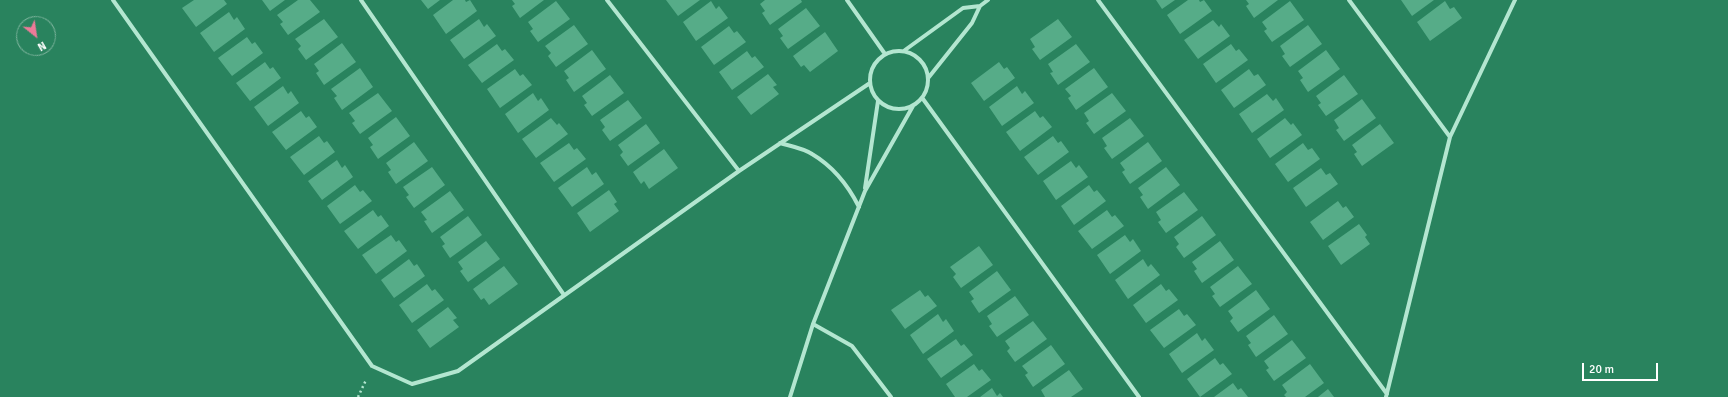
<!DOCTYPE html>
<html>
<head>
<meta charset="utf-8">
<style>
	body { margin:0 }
	#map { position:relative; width:1728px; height:397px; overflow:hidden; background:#29835e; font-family:Signika,sans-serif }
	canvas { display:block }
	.north { position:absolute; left:16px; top:16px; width:40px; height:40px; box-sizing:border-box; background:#29835e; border:1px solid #7fb59e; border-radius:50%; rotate:150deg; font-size:11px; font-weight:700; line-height:16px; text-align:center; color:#fff }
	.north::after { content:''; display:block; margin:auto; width:14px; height:18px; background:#ed7a98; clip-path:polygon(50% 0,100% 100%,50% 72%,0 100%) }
	.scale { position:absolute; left:1582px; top:363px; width:76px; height:18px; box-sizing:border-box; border:2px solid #fff; border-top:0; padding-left:5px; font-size:12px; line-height:14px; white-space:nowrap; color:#fff; -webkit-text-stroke:3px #29835e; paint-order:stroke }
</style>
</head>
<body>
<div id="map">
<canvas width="1728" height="397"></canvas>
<div class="north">N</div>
<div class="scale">20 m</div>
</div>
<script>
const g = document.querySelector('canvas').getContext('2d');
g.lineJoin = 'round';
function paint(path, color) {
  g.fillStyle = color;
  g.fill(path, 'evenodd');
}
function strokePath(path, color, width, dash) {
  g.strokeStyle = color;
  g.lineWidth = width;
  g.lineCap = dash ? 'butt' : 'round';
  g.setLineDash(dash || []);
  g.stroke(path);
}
const building = new Path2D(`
	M194,0H224L227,4L196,27L182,8Z
	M262,0H285L270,11Z
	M298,0H310L320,12L288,35L280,24L283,22L277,15Z
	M421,0H440L428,9Z
	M453,0H465L466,2L470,0L477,11L446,34L433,15Z
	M512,0H544L520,18L512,6L515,4Z
	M666,0H700L678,16Z
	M765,0H801L802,2L770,25L762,13L765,11L760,4Z
	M1156,0H1175L1162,9Z
	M1188,0H1199L1200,2L1204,0L1212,11L1180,34L1167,15Z
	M1246,0H1278L1254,18L1246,6L1249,4Z
	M1401,0H1434L1412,16Z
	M556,1L570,19L538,42L530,31L533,29L528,22Z
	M711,1L716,9L719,6L728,18L696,41L683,22Z
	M1290,1L1304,20L1272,42L1264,31L1267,29L1262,22Z
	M1445,1L1450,9L1454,7L1462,18L1430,41L1417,22Z
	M806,8L820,26L788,49L780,38L783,36L778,29Z
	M229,12L234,20L237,17L245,29L214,52L200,33Z
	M324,19L338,37L306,60L298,49L301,46L295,39Z
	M479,19L484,27L487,24L496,36L464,59L450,40Z
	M1058,19L1072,37L1040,60L1032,49L1035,47L1030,39Z
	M1213,20L1219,27L1221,24L1230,36L1198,59L1184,40Z
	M574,25L588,44L556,67L548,56L551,53L545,46Z
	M1308,25L1322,44L1290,67L1282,56L1285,54L1280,46Z
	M729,26L734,33L737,31L746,42L714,65L701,47Z
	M825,32L838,51L810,72L804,65L801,67L793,56Z
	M247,37L252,44L255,42L263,53L232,76L218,58Z
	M342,43L356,62L324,85L316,73L319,71L314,64Z
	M497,44L502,51L505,49L514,60L482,83L468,65Z
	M1076,44L1090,62L1058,85L1050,73L1053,72L1048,64Z
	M1231,44L1236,51L1239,49L1248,60L1216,83L1203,64Z
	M592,50L606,69L574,92L566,80L569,78L564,71Z
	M1326,50L1340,69L1308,92L1300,80L1303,78L1298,71Z
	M747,51L752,58L755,56L764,67L732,90L719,72Z
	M265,62L270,69L273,67L281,78L250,101L236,83Z
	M999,62L1004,69L1007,67L1015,78L984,101L971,83Z
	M360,68L373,87L342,110L334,98L337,96L331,89Z
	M1094,68L1108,87L1076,110L1068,98L1071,96L1065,89Z
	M515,69L520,76L523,74L532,85L500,108L487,89Z
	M1249,69L1254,76L1258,74L1266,85L1234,108L1221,90Z
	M768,74L777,85L773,87L779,94L751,115L737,97Z
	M610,75L624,93L592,116L584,105L587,103L582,96Z
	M1344,75L1358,94L1326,116L1318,105L1321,103L1316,96Z
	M283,86L288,94L291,91L299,103L268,126L254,107Z
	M1017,86L1022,94L1025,91L1034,103L1002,126L989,107Z
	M378,93L392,111L360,134L352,123L355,121L349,113Z
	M533,93L538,101L541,98L549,110L518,133L505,114Z
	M1112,93L1126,111L1094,134L1086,123L1089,121L1084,113Z
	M1267,94L1273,101L1276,98L1284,110L1252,133L1239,114Z
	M1362,99L1376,118L1344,141L1336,130L1339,128L1334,120Z
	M628,100L642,118L610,141L602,130L605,127L600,120Z
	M301,111L306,118L309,116L317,127L286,150L272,132Z
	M1035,111L1040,118L1043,116L1052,127L1020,151L1006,132Z
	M396,117L410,136L378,159L370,147L373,145L368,138Z
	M551,118L557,125L559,123L568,134L536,158L522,139Z
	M1130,118L1144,136L1112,159L1104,148L1107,146L1102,138Z
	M1285,118L1291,125L1293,123L1302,135L1270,158L1257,139Z
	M646,124L660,143L628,166L620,155L623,152L618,145Z
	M1380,124L1394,143L1362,166L1354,154L1357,152L1352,145Z
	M319,136L324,143L327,141L335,152L304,175L290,157Z
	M1053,136L1058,143L1061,141L1069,152L1038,175L1024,157Z
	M414,142L428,161L396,184L388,172L391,170L386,163Z
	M1148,142L1162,161L1130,184L1122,172L1125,170L1120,163Z
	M569,143L574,150L577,148L586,159L554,182L540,163Z
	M1303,143L1308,150L1312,148L1320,159L1288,182L1275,164Z
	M664,149L678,168L649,189L644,181L641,184L633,172Z
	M337,160L342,168L345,165L353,177L322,200L308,181Z
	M1071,161L1076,168L1079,165L1088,177L1056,200L1043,181Z
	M432,167L445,185L414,208L406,197L409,195L403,187Z
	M587,167L592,175L596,172L604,184L572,207L558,188Z
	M1166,167L1180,185L1148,209L1140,197L1143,195L1138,188Z
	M1321,168L1326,175L1330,173L1338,184L1306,207L1293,188Z
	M355,185L360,192L363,190L372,201L340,224L327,206Z
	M1089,185L1094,192L1097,190L1106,201L1074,225L1061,206Z
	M609,190L617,202L614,204L619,211L590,232L577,213Z
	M450,191L464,210L432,233L424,221L427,220L421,212Z
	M1184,192L1198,210L1166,233L1158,222L1161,220L1156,212Z
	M1338,201L1343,208L1346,206L1354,217L1323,240L1310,222Z
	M373,210L378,217L381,215L389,226L358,249L344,231Z
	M1107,210L1112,217L1115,215L1124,226L1092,249L1078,231Z
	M468,216L482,235L450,258L442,246L445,244L440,237Z
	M1202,216L1216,235L1184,258L1176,247L1179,244L1174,237Z
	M1359,224L1367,235L1365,237L1370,244L1341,265L1328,246Z
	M391,235L396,242L399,240L407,251L376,274L362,255Z
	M1125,235L1130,242L1133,239L1141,251L1110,274L1097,255Z
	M486,241L500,259L468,282L460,271L463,269L458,262Z
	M1220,241L1234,260L1202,283L1194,271L1197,269L1192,262Z
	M979,246L993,265L961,288L953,277L956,274L950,267Z
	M409,259L414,266L417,264L425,276L394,298L381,280Z
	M1143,259L1148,267L1151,264L1160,275L1128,299L1115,280Z
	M504,266L518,284L489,305L484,298L481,300L473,289Z
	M1238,266L1252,284L1220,307L1212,296L1215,294L1210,287Z
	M997,271L1011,290L979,313L971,301L974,299L969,292Z
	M427,284L432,291L435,289L444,300L412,323L399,305Z
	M1161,284L1166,291L1169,289L1178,300L1146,323L1133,305Z
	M920,290L925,297L928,295L937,306L905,329L891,310Z
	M1256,290L1270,309L1238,332L1230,321L1233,318L1228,311Z
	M1015,296L1029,315L997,337L989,326L992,324L987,316Z
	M448,307L457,318L453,320L459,327L430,348L417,330Z
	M1179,309L1184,316L1187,314L1196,325L1164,348L1150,330Z
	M938,314L943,322L946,319L954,331L923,354L910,335Z
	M1274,315L1288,334L1256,357L1248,345L1251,343L1246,336Z
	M1033,321L1047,339L1015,362L1007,351L1010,348L1005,341Z
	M1197,333L1202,341L1205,338L1214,350L1182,373L1169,354Z
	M956,339L961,346L964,344L973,355L941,378L927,359Z
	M1292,340L1306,358L1274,381L1266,370L1269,368L1264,361Z
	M1051,345L1065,364L1033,387L1025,375L1028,373L1022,366Z
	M1215,358L1220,365L1223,363L1232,374L1200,397L1187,379Z
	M974,364L979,371L982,369L991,380L967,397H955L946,384Z
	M1310,364L1324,383L1305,397H1286L1284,395L1287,392L1282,385Z
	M1069,370L1083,389L1071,397H1045L1041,390Z
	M1233,383L1238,390L1241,388L1248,397H1214Z
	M992,388L997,396L1000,393L1003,397H980Z
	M1328,389L1334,397H1318Z`);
const path = new Path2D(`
	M358,397L366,380`);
const street = new Path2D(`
	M113,0L372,366L412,384L458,371L739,171L870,83
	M361,0L564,295
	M607,0L739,171
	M847,0L885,54
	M1098,0L1387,394
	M1349,0L1450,137
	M905,50L963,8L980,6L988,0
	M870 80a29 29 0 1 1 58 0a29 29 0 1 1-58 0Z
	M929,77L972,23L980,6
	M923,99L1139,397
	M780,143C790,146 803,148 812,154C834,167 848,185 859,207
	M865,188L878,101
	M813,324L852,346L891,397
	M790,397L813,324L865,191L913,106
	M1386,397L1450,137L1515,0`);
paint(building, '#56ac88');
strokePath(path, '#b3e6d0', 2.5, [2, 3]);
strokePath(street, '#b3e6d0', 4);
</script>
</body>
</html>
